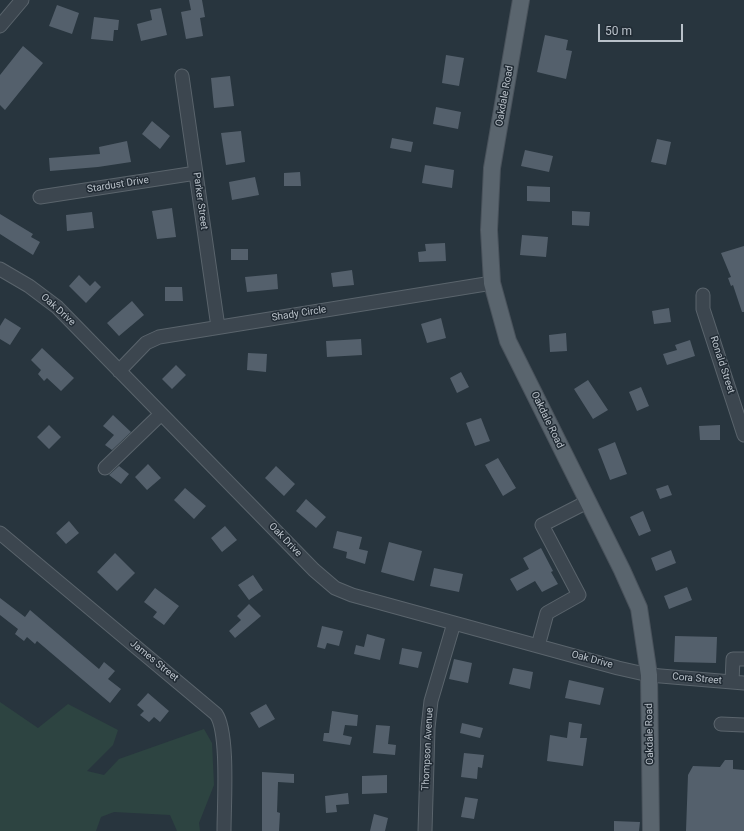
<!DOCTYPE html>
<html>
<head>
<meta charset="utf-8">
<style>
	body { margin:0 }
	#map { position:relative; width:744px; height:831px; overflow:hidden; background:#28353e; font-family:Roboto,sans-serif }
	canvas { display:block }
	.scale { position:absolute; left:598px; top:24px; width:85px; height:18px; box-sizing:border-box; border:2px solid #b9c1c9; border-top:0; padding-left:5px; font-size:12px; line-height:14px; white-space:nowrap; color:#b9c1c9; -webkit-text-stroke:3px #212b34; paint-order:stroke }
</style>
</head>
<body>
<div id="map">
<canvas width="744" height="831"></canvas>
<div class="scale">50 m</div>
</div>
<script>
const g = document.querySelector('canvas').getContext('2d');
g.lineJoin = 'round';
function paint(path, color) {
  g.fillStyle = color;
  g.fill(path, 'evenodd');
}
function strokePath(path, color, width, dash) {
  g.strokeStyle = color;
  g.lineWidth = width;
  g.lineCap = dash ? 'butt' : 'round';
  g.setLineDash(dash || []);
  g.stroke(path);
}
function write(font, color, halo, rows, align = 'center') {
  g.font = font + ' Roboto,sans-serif';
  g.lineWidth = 3;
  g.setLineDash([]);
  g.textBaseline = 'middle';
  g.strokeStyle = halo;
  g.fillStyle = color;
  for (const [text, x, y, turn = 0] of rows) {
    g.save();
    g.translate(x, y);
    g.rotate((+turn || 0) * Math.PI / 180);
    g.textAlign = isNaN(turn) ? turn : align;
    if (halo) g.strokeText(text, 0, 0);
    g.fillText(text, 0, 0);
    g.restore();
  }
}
const green = new Path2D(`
	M0,702L38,728L68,704L118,730L113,745L87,771L104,775L119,759L204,729L212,743L214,785L199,823L200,831H177L170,815L114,812L101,817L96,831H0Z`);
const building = new Path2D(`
	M189,0H202L205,17L200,18L203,36L186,39L181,12L191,10Z
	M57,5L79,13L72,34L49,26Z
	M161,8L167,35L141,41L137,24L152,20L150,10Z
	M94,17L119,20L118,30H114L113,41L91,39Z
	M545,35L568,40L566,50L572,51L566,79L537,72Z
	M23,46L43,63L5,110L0,105V75Z
	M446,55L464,58L459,86L442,83Z
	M230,76L234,106L214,108L211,78Z
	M436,107L461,112L458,129L433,124Z
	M152,121L170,136L160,149L142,134Z
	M241,131L245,162L226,165L221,133Z
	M392,138L413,142L411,152L390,148Z
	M657,139L671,142L666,165L651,162Z
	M127,141L131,162L98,167L50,171L49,158L100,154L99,147Z
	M525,150L553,156L549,172L521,166Z
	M425,165L454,170L452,188L422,183Z
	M300,172L301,186H284V173Z
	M255,177L259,195L232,200L229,182Z
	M527,186L550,187V202L527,201Z
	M172,208L176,237L157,239L152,211Z
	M572,211L590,212L589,226L572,225Z
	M92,212L94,228L67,231L66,215Z
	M0,214L33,234L31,237L40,242L33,255L0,234Z
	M522,235L548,237L546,257L520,255Z
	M445,243L446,261L419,262L418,252L426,251L425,244Z
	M744,246V312H742L733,285L731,286L728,278L731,277L721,253Z
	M231,249H248V260H231Z
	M352,270L354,285L333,287L331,273Z
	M277,274L278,289L247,292L245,277Z
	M79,275L90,286L95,281L101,287L86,303L69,286Z
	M165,287H182L183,301H165Z
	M132,301L144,315L119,336L107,323Z
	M669,308L671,322L654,324L652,311Z
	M5,318L21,328L10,345L0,339V326Z
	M441,318L446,338L427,343L421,324Z
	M566,333L567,351L550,352L549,335Z
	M361,339L362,355L327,357L326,341Z
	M690,340L695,356L667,365L663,354L677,350L675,345Z
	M42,348L74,378L61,391L47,378L44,381L38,374L41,370L31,360Z
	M248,353L267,354L266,372L247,370Z
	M176,365L186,375L172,389L162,379Z
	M461,372L469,387L457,393L450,378Z
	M588,380L608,410L593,419L574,389Z
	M641,387L649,406L637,411L629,392Z
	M113,415L131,432L112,450L105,445L114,435L103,426Z
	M481,418L490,441L475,446L466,423Z
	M49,425L61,437L49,449L37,437Z
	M720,425V440H700L699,426Z
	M615,442L627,474L610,480L598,449Z
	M498,458L516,488L503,496L485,465Z
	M148,464L161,478L147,490L135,477Z
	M119,466L129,474L121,484L109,475Z
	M276,466L295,484L284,496L265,478Z
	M668,485L672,495L660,499L656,489Z
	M185,488L206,506L194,519L174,500Z
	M306,499L326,517L316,528L296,511Z
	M643,511L651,531L639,536L630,517Z
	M69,521L79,533L66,544L56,533Z
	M225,526L237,540L222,552L211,538Z
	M337,531L362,537L359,549L368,551L365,564L346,558L347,552L333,548Z
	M389,542L422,551L414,581L381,572Z
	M541,548L553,571L551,572L558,584L542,592L535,581L517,591L510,579L529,569L523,558Z
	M671,550L676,563L656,571L651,558Z
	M115,553L135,573L117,591L97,572Z
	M434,568L463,574L459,592L430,586Z
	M253,575L263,590L249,600L238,585Z
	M687,587L692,600L669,609L664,596Z
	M155,588L179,606L164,625L153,617L157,612L144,602Z
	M0,598L25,617L30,610L99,669L104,662L115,671L108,679L121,689L110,703L37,641L35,644L27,637L24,641L15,634L18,629L0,615Z
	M249,604L261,616L235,638L229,631L241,620L237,616Z
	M322,626L343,631L339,646L327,643L325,649L317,647Z
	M367,634L385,639L380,660L354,654L356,645L364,647Z
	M675,636L717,637L716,663L674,662Z
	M402,648L422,652L418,668L399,664Z
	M454,659L472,663L468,683L449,679Z
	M513,668L533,672L530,689L509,684Z
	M569,680L604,688L600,705L565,698Z
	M148,693L169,711L160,722L154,717L149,722L140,715L144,711L137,705Z
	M266,704L275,719L259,728L250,713Z
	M332,711L358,715L357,726L345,725L343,735L352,737L350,745L323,741L324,733H329Z
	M569,722L582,724L580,738H587L583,766L547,761L550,735L567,738Z
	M462,723L483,728L480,738L460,733Z
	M376,725L390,726L388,744L396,745L395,755L373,753Z
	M464,753L484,755L482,768L478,767L477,779L461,777Z
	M725,760H733V769L744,770V831H686L688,775L693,766L720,767Z
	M262,772L294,774V783L278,782L277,812L280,813L279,831H262Z
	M387,775V793L362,794V776Z
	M348,793L349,804L336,805L337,812L326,813L325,796Z
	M465,797L478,799L474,819L461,817Z
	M374,814L388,818L385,831H370Z
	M614,821L640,822L639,831H614Z`);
const minor = new Path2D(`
	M0,26L22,0
	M182,76L218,327
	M40,197L196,173
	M0,269L29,286L57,307L314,570L335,588L352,595L618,668L649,675L744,683
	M703,295V309L744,435
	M119,371L146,343L159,337L492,283
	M105,468L161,414
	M0,533L216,714C229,732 224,806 224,831
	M538,646L547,613L579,595L542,525L587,502
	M732,682L733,659H744
	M721,724L744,725
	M425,831L428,728L431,701L454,623`);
const major = new Path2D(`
	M521,0L492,168L489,230L492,283L508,341L622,570L639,608L649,675L651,831`);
const streetNames = [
	["Oakdale Road",505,96,-80],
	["Stardust Drive",118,185,-9],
	["Parker Street",200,201,82],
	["Oak Drive",58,310,42],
	["Shady Circle",299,314,-9],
	["Ronald Street",722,365,72],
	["Oakdale Road",547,420,64],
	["Oak Drive",285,540,46],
	["Oak Drive",592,660,15],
	["James Street",154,661,39],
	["Cora Street",697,679,5],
	["Oakdale Road",650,734,-91],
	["Thompson Avenue",428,749,-87]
];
paint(green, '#2d4441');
paint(building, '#54606c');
strokePath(minor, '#5a646c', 15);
strokePath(major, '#49525b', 18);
strokePath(minor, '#3c464f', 13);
strokePath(major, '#5a656e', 16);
write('10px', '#b9c1c9', '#212b34', streetNames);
</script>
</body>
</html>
